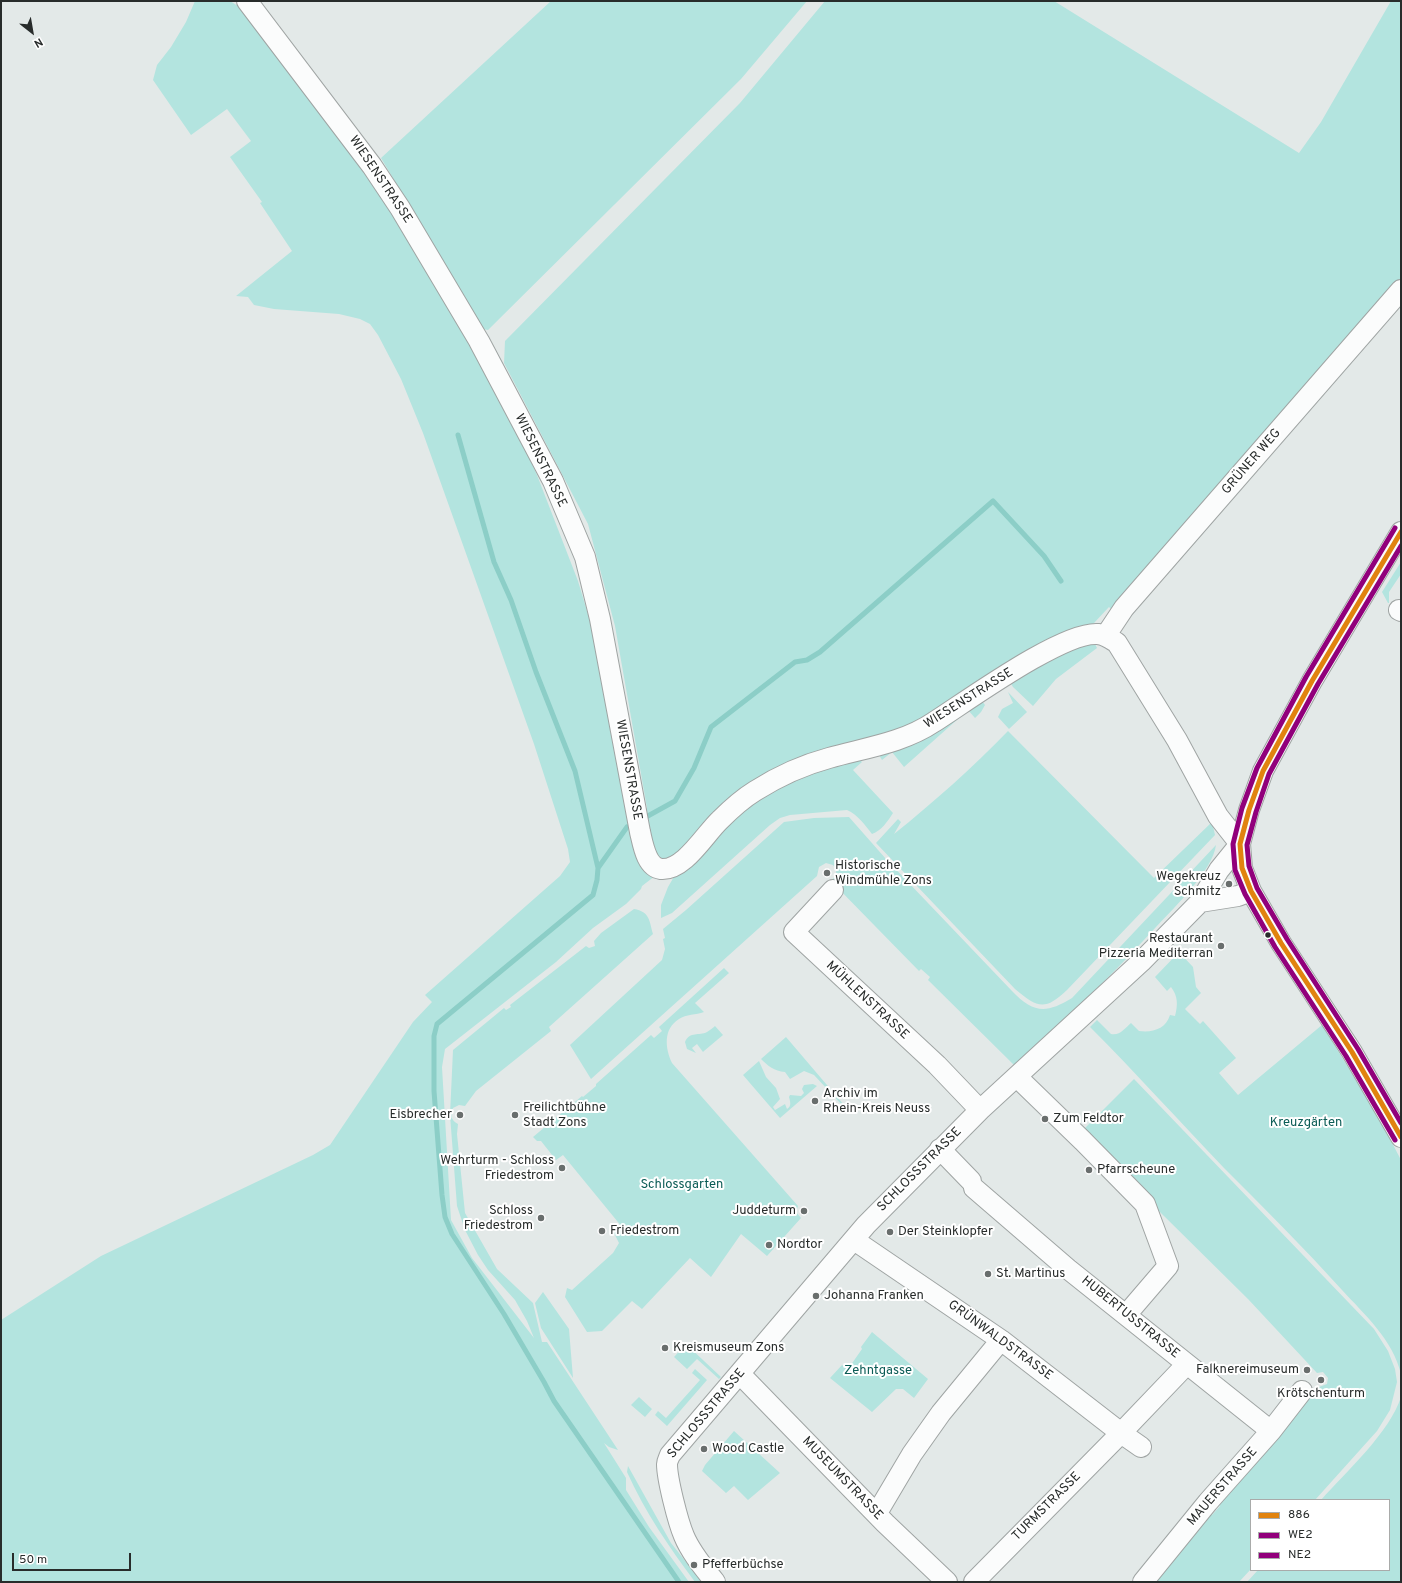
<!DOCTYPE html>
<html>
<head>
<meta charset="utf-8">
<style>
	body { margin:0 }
	#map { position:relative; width:1402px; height:1583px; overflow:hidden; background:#e3e9e8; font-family:Overpass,sans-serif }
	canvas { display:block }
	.frame { position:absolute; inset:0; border:2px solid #282c2b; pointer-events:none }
	.legend { position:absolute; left:1250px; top:1499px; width:140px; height:72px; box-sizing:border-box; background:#fff; border:1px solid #a9abaa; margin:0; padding:5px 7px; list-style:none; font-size:12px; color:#282c2b }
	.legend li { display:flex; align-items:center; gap:8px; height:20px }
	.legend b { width:20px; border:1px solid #a9abaa }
	.north { position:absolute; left:12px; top:12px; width:40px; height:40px; -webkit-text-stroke:3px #fff; paint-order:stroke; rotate:149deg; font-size:11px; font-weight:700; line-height:16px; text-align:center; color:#282c2b }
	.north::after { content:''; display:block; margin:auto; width:14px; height:18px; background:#282c2b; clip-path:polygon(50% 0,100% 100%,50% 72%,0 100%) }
	.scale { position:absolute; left:12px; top:1553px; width:119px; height:18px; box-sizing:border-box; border:2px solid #282c2b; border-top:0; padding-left:5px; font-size:12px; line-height:14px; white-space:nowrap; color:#282c2b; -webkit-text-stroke:3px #fff; paint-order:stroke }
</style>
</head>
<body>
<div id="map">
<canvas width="1402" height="1583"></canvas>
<div class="frame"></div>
<ul class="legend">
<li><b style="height:5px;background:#e1830f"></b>886</li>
<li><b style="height:5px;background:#91007b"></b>WE2</li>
<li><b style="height:5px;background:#91007b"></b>NE2</li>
</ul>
<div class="north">N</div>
<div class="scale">50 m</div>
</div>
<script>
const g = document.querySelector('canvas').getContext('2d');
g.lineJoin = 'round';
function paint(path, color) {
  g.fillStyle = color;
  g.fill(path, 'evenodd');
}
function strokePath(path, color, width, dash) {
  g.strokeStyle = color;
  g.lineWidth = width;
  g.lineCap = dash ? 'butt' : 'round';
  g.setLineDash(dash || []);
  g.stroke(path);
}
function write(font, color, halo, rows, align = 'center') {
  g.font = font + ' Overpass,sans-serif';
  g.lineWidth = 4;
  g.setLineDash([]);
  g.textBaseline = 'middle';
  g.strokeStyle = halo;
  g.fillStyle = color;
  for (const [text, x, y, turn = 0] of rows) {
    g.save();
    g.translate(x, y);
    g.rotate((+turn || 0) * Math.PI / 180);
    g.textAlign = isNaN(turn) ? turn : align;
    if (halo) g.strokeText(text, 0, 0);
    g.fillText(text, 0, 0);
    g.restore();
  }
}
const green = new Path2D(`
	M195,1H230L244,10L318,103L478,342L537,475L578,581L605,671L633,815L647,808L615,626L588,524L504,363L505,341L740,103L825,1H1054L1299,153L1321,122L1391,1H1401V283L1112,610L1109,607L1094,623L941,710L892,732L805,760L642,886L641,889L626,904L593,928L556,962L445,1049L442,1067L451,1220L472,1258L534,1338L527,1321L515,1300L488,1270L478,1255L465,1230L457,1206L450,1115L453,1050L504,1008L506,1010L511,1007L510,1005L586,946L589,948L595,946L594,941L601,933L634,909C650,912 649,920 653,934L549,1027L551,1031L476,1091L465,1106L459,1105L453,1108C450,1116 451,1120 458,1124L457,1134L465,1213L497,1269L533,1303L542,1342H547L618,1450L609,1447L604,1443L626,1478V1490L649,1527L689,1582H1V1320L101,1256L313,1155L330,1145L413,1022L432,1002L425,995L560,876L570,862L568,849L534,744L423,433L401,379L378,335L370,324L360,319L339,314L274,309L254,305L248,297L236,296L292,251L260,203L262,202L230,157L251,141L227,109L191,135L153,80L157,65L171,47L186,22Z
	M551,1H807L741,79L488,330L483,329L381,158Z
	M1401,562V574L1389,592V603H1388L1382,592Z
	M1095,644L1097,648L1056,679L1033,706L1013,687L1009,680L1065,647Z
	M1008,692L1027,712L1009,729L998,717L1002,709L1013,703Z
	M982,701L985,705L981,712L975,718L968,710L904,767L892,752L882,760L879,755Z
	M1008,731L1154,878L1212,822L1215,835L1067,990C1044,1012 1037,1007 1015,989L876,843L898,819L901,822L894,834C934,802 972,768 1008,731Z
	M858,758L862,762L853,770L893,813C888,821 881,831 872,834C865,825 858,815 847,810L790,815L780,818L770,825L672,913L661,918V905L668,887L675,875L726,823L793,776Z
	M849,817L886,859L1012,991C1033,1013 1046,1014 1072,998L1216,845C1213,870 1174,908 1156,927C1122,964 1088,999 1050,1032L1051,1033L1015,1066L928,980L930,977L921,969L919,971L831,881C837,876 838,871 833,865L826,863L819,867L817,876L591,1079L570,1045L662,960L665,949L663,939L665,938L663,929L686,910L784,822L814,818Z
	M1179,952L1193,967L1196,987L1201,993L1185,1009L1200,1024L1203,1021L1236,1058L1219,1073L1238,1095L1322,1025L1378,1116L1401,1160V1374C1393,1340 1365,1315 1342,1290C1304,1248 1264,1208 1224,1168C1179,1121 1136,1073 1090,1027L1097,1020L1111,1034C1120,1036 1125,1028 1131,1023L1139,1031C1152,1033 1166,1029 1170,1015L1175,1016C1178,1005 1178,996 1171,987L1167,991L1155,977Z
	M724,968L729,973L695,1003L704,1012C696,1015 686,1014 679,1019C663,1029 665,1048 672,1063L798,1206L796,1212L801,1218L767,1256L741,1234L711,1277L690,1258L642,1309L632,1301L602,1331L587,1332L565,1297L567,1288L572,1290L613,1253L619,1243L614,1233L622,1227L563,1155L556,1160L541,1141H537L533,1137L582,1096L583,1097L596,1086V1084L651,1035L654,1038L662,1031L659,1027Z
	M715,1026L723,1035L704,1051L703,1052L697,1044L692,1048L696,1053L687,1049L685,1042C690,1031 699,1036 707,1032C710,1030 713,1028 715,1026Z
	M786,1037L844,1105L843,1106L814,1075L804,1071L790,1079L785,1072C774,1071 768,1066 761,1059Z
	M759,1061L766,1077L776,1088L780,1099L773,1107L775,1110L785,1104L787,1109C792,1106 790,1101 789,1097L790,1095L801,1096L804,1093L802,1089L804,1085L813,1084L817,1086L780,1118L743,1075Z
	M1134,1079L1374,1329L1388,1351L1395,1369L1397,1382L1390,1410L1377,1431L1315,1500H1251V1569L1239,1582H1154L1210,1513L1212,1515L1220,1506L1218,1504L1319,1387L1327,1384L1328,1378L1323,1372L1317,1373L1248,1299L1080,1133Z
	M543,1292L569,1329L573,1378L541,1328L535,1303Z
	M872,1332L928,1379L914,1398L903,1389H896L872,1412L830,1378L842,1365L848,1369L862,1349L861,1347Z
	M686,1344L721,1377L719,1379L697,1359L687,1369L674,1357Z
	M695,1369L707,1380L667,1426L655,1415L658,1411L666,1418L700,1380L692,1373Z
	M639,1397L652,1409L645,1417L631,1405Z
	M1401,1397V1582H1247L1258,1570H1389V1500H1321C1346,1472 1390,1432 1401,1397Z
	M734,1431L780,1473L748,1500L734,1486L726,1493L702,1471L705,1465Z
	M628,1466L671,1543L702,1582H695C669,1547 645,1512 627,1472Z`);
const stream = new Path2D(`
	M458,435L494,562L511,600L536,672L575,771L598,868
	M646,817L675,801L694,768L711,727L795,662L807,660L820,652L993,501L1044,556L1061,581
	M627,827L598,868L597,880L593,895L437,1024L434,1036V1091L442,1195L445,1217L452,1234L504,1314L544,1382L554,1401L679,1582`);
const minor = new Path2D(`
	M247,1L372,166L400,208L479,341L553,481L585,557L600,619L640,832C643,844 646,867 661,869C684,871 705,834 720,820C730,810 742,799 755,791C777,777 803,765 829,758C864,748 903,743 934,722C967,701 1063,631 1098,634C1106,635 1111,639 1117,643L1177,740L1218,816L1240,844
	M1401,532L1312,681L1263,771L1249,810L1240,844L1242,868L1251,891L1281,943L1352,1052L1401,1137
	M1399,610L1401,611
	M1106,635L1124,608L1401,290
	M833,890L794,932L937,1065L980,1110
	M1200,902L1238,896L1251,891
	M1017,1077L1083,1141L1145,1204L1168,1266L1126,1315
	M940,1149L971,1181
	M974,1188L1068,1269L1271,1431
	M854,1240L1001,1340L1121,1433L1141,1447
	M740,1374L885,1523L947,1582
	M877,1513L912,1454L941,1413L1001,1340
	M715,1582C704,1568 691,1553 684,1536C678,1522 667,1479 667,1464C667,1461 669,1458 670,1455L866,1225L980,1110L1141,962L1200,902L1219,870L1240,844
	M974,1582L1121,1433L1187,1364
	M1143,1582L1208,1502L1271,1431L1302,1391`);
const bus1 = new Path2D(`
	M1401,532L1312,681L1263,771L1249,810L1240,844L1242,868L1251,891L1281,943L1352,1052L1401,1137`);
const bus2 = new Path2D(`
	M1395,1140L1346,1056L1275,947L1245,894L1235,870L1233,844L1242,808L1257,768L1306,677L1395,528`);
const bus3 = new Path2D(`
	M1401,546L1318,684L1269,774L1256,812L1247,845L1249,866L1257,888L1287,939L1358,1049L1401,1123`);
const markers = [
	[827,873,4,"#696e6d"],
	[1229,884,4,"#696e6d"],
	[1268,935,3.5,"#282c2b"],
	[1221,946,4,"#696e6d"],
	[815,1101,4,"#696e6d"],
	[460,1115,4,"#696e6d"],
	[515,1115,4,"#696e6d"],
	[1045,1119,4,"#696e6d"],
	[562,1168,4,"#696e6d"],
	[1089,1170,4,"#696e6d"],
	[804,1211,4,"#696e6d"],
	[541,1218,4,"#696e6d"],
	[602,1231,4,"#696e6d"],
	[890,1232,4,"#696e6d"],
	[769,1245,4,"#696e6d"],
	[988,1274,4,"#696e6d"],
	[816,1296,4,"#696e6d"],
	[665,1348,4,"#696e6d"],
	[1307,1370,4,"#696e6d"],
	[1321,1380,4,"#696e6d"],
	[704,1449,4,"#696e6d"],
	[694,1565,4,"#696e6d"]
];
const streetNames = [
	["WIESENSTRASSE",380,180,56],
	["WIESENSTRASSE",540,461,64],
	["GRÜNER WEG",1252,462,-49],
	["WIESENSTRASSE",969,699,-32],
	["WIESENSTRASSE",628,770,80],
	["MÜHLENSTRASSE",867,1001,43],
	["SCHLOSSSTRASSE",920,1170,-45],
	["HUBERTUSSTRASSE",1130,1318,39],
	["GRÜNWALDSTRASSE",1000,1341,36],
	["SCHLOSSSTRASSE",707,1414,-50],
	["MUSEUMSTRASSE",842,1479,46],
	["MAUERSTRASSE",1223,1487,-49],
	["TURMSTRASSE",1047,1507,-45]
];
const poiNames = [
	["Historische",835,866],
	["Windmühle Zons",835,881],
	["Wegekreuz",1221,877,"right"],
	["Schmitz",1221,892,"right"],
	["Restaurant",1213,939,"right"],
	["Pizzeria Mediterran",1213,954,"right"],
	["Archiv im",823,1094],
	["Rhein-Kreis Neuss",823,1109],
	["Freilichtbühne",523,1108],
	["Stadt Zons",523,1123],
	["Eisbrecher",452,1115,"right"],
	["Zum Feldtor",1053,1119],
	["Wehrturm - Schloss",554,1161,"right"],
	["Friedestrom",554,1176,"right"],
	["Pfarrscheune",1097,1170],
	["Schloss",533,1211,"right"],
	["Friedestrom",533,1226,"right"],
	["Juddeturm",796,1211,"right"],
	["Friedestrom",610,1231],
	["Der Steinklopfer",898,1232],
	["Nordtor",777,1245],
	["St. Martinus",996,1274],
	["Johanna Franken",824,1296],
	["Kreismuseum Zons",673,1348],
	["Falknereimuseum",1299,1370,"right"],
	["Krötschenturm",1321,1394,"center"],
	["Wood Castle",712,1449],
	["Pfefferbüchse",702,1565]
];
const parkNames = [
	["Kreuzgärten",1306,1123],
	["Schlossgarten",682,1185],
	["Zehntgasse",878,1371]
];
paint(green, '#b3e4df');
strokePath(stream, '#8ccec7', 5);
strokePath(minor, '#9fa4a3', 22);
strokePath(minor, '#fbfcfc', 20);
strokePath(bus1, '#e1830f', 5);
strokePath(bus2, '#91007b', 5);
strokePath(bus3, '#91007b', 5);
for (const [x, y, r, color] of markers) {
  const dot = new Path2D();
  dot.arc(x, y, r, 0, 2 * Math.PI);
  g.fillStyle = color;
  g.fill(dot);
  strokePath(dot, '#fff', 1.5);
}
write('13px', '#282c2b', '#fff', streetNames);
write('13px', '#282c2b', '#fff', poiNames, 'left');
write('13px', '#0a5b55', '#fff', parkNames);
</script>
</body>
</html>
